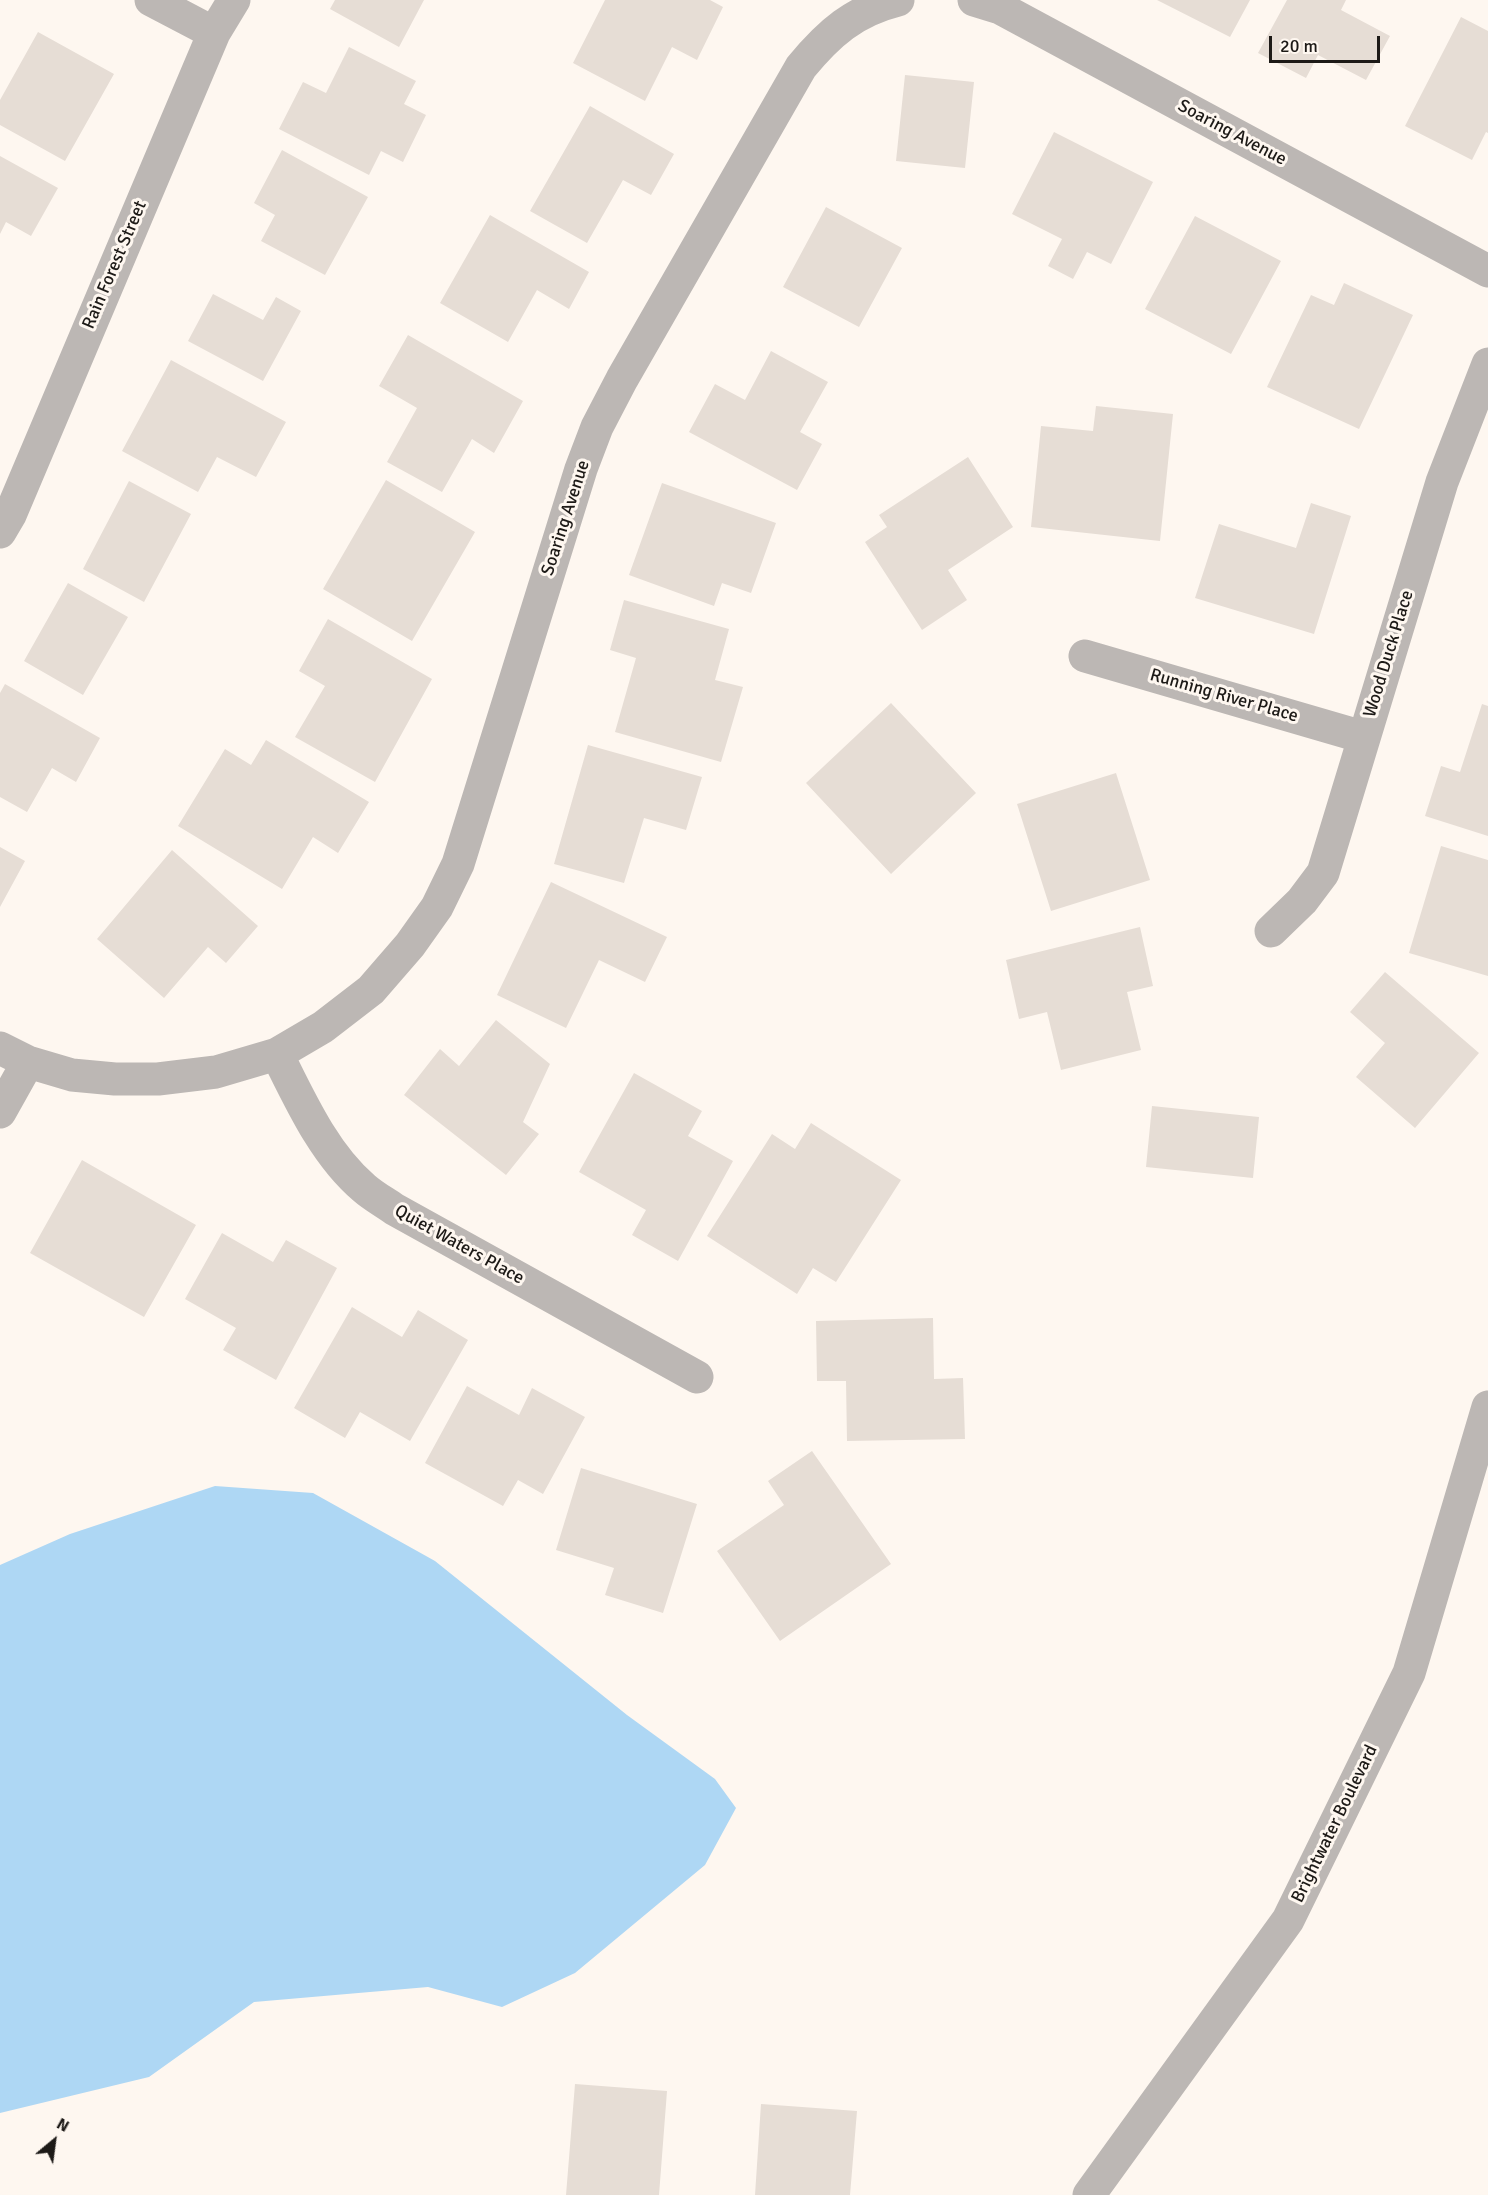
<!DOCTYPE html>
<html>
<head>
<meta charset="utf-8">
<style>
	body { margin:0 }
	#map { position:relative; width:1488px; height:2195px; overflow:hidden; background:#fef7f0; font-family:Signika,sans-serif }
	canvas { display:block }
	.north { position:absolute; left:24px; top:2111px; width:60px; height:60px; -webkit-text-stroke:4px #fef7f0; paint-order:stroke; rotate:29deg; font-size:16px; font-weight:700; line-height:24px; text-align:center; color:#1d1a17 }
	.north::after { content:''; display:block; margin:auto; width:21px; height:27px; background:#1d1a17; clip-path:polygon(50% 0,100% 100%,50% 72%,0 100%) }
	.scale { position:absolute; left:1269px; top:36px; width:111px; height:27px; box-sizing:border-box; border:3px solid #1d1a17; border-top:0; padding-left:8px; font-size:18px; line-height:21px; white-space:nowrap; color:#1d1a17; -webkit-text-stroke:4px #fef7f0; paint-order:stroke }
</style>
</head>
<body>
<div id="map">
<canvas width="1488" height="2195"></canvas>
<div class="north">N</div>
<div class="scale">20 m</div>
</div>
<script>
const g = document.querySelector('canvas').getContext('2d');
g.lineJoin = 'round';
function paint(path, color) {
  g.fillStyle = color;
  g.fill(path, 'evenodd');
}
function strokePath(path, color, width, dash) {
  g.strokeStyle = color;
  g.lineWidth = width;
  g.lineCap = dash ? 'butt' : 'round';
  g.setLineDash(dash || []);
  g.stroke(path);
}
function write(font, color, halo, rows, align = 'center') {
  g.font = font + ' Signika,sans-serif';
  g.lineWidth = 6;
  g.setLineDash([]);
  g.textBaseline = 'middle';
  g.strokeStyle = halo;
  g.fillStyle = color;
  for (const [text, x, y, turn = 0] of rows) {
    g.save();
    g.translate(x, y);
    g.rotate((+turn || 0) * Math.PI / 180);
    g.textAlign = isNaN(turn) ? turn : align;
    if (halo) g.strokeText(text, 0, 0);
    g.fillText(text, 0, 0);
    g.restore();
  }
}
const water = new Path2D(`
	M215,1486L313,1493L435,1561L627,1715L715,1779L736,1808L705,1865L575,1973L502,2007L428,1987L254,2002L149,2077L0,2113V1565L70,1534Z`);
const building = new Path2D(`
	M335,0H424L399,47L330,9Z
	M605,0H710L723,7L697,60L672,47L645,101L573,63Z
	M1157,0H1250L1230,37Z
	M1287,0H1346L1341,10L1390,36L1366,80L1318,55L1306,78L1258,53Z
	M1461,17L1488,31V133L1486,132L1472,160L1405,126Z
	M38,32L114,74L65,161L0,125V100Z
	M349,47L416,81L404,104L426,115L403,162L381,151L369,175L279,129L303,82L326,93Z
	M905,75L974,82L965,168L896,161Z
	M590,106L674,154L651,195L623,180L587,243L530,211Z
	M1054,132L1153,182L1111,264L1087,252L1073,279L1048,266L1062,239L1012,214Z
	M282,150L368,197L325,275L261,241L275,215L254,203Z
	M0,156L58,188L31,236L6,222L0,234Z
	M826,207L902,248L859,327L783,287Z
	M490,215L589,272L569,309L537,290L508,342L440,303Z
	M1195,216L1281,261L1231,354L1145,309Z
	M1344,283L1413,315L1359,429L1267,387L1311,295L1334,305Z
	M213,294L263,320L276,297L301,311L263,381L188,341Z
	M408,335L523,401L494,453L472,439L442,492L387,462L417,408L379,386Z
	M771,351L828,382L800,432L822,444L797,490L689,432L715,384L745,400Z
	M171,360L286,422L256,477L217,457L198,492L122,451Z
	M1096,406L1173,414L1160,541L1031,527L1041,426L1093,431Z
	M968,457L1013,527L948,570L967,600L922,630L865,542L887,527L879,515Z
	M386,480L475,532L412,641L323,589Z
	M129,481L191,514L144,602L83,569Z
	M662,483L776,523L751,593L722,583L714,606L629,575Z
	M1311,503L1351,516L1314,634L1195,598L1219,524L1296,548Z
	M68,583L128,617L83,695L24,661Z
	M624,600L729,629L715,680L743,687L721,762L615,732L636,658L610,650Z
	M328,619L432,679L375,782L295,737L325,686L299,671Z
	M5,684L100,738L76,782L52,768L27,812L0,797V693Z
	M891,703L976,793L891,874L806,783Z
	M1482,704L1488,706V836L1425,816L1441,766L1460,772Z
	M266,740L369,802L338,853L313,837L282,889L178,826L225,749L251,765Z
	M588,745L702,777L686,830L644,818L624,883L554,864Z
	M1116,773L1150,880L1051,911L1017,804Z
	M1441,846L1488,860V976L1409,953Z
	M0,847L25,861L0,907Z
	M172,850L258,926L226,963L208,947L164,998L97,939Z
	M551,882L667,937L645,982L599,960L566,1028L497,995Z
	M1140,927L1153,986L1127,992L1141,1050L1061,1070L1047,1012L1019,1019L1006,960Z
	M1385,972L1479,1053L1415,1128L1356,1077L1385,1043L1350,1012Z
	M496,1020L550,1064L523,1122L539,1134L506,1175L404,1095L440,1049L459,1066Z
	M634,1073L702,1111L688,1136L733,1161L678,1261L632,1235L646,1210L579,1172Z
	M1152,1106L1259,1117L1253,1178L1146,1167Z
	M811,1123L901,1180L836,1282L813,1268L797,1294L707,1236L772,1134L795,1149Z
	M82,1160L196,1225L144,1317L30,1253Z
	M222,1233L273,1262L286,1240L337,1268L276,1380L223,1350L236,1328L185,1299Z
	M352,1307L402,1337L418,1310L468,1340L410,1441L360,1412L345,1438L294,1408Z
	M933,1318L934,1379L963,1378L965,1439L847,1441L846,1381H817L816,1321Z
	M467,1386L519,1415L532,1388L585,1417L543,1494L518,1480L503,1506L425,1463Z
	M812,1451L891,1564L780,1641L717,1551L784,1505L768,1481Z
	M581,1468L697,1504L663,1613L605,1595L614,1568L556,1550Z
	M575,2084L667,2091L659,2195H566Z
	M761,2104L857,2111L850,2195H755Z`);
const minor = new Path2D(`
	M151,0L214,33
	M974,0L1000,8L1488,271
	M0,532L10,515L214,33L234,0
	M1085,656L1363,737
	M1271,931L1302,901L1323,873L1442,482L1488,364
	M0,1048L28,1062L72,1075L115,1079H158L216,1072L277,1054L323,1027L371,990L410,945L437,907L458,864L581,469L597,427L622,379L801,67C829,33 854,11 898,0
	M277,1054C300,1100 324,1154 364,1188C373,1196 384,1202 394,1209L697,1377
	M0,1112L28,1062
	M1089,2195L1288,1920L1409,1673L1488,1407`);
const streetNames = [
	["Soaring Avenue",1232,133,28],
	["Rain Forest Street",115,265,-67],
	["Soaring Avenue",566,518,-72],
	["Wood Duck Place",1389,654,-73],
	["Running River Place",1224,696,16],
	["Quiet Waters Place",459,1245,29],
	["Brightwater Boulevard",1335,1824,-64]
];
paint(water, '#aed7f4');
paint(building, '#e6ddd5');
strokePath(minor, '#bcb7b4', 33);
write('18px', '#1d1a17', '#fef7f0', streetNames);
</script>
</body>
</html>
